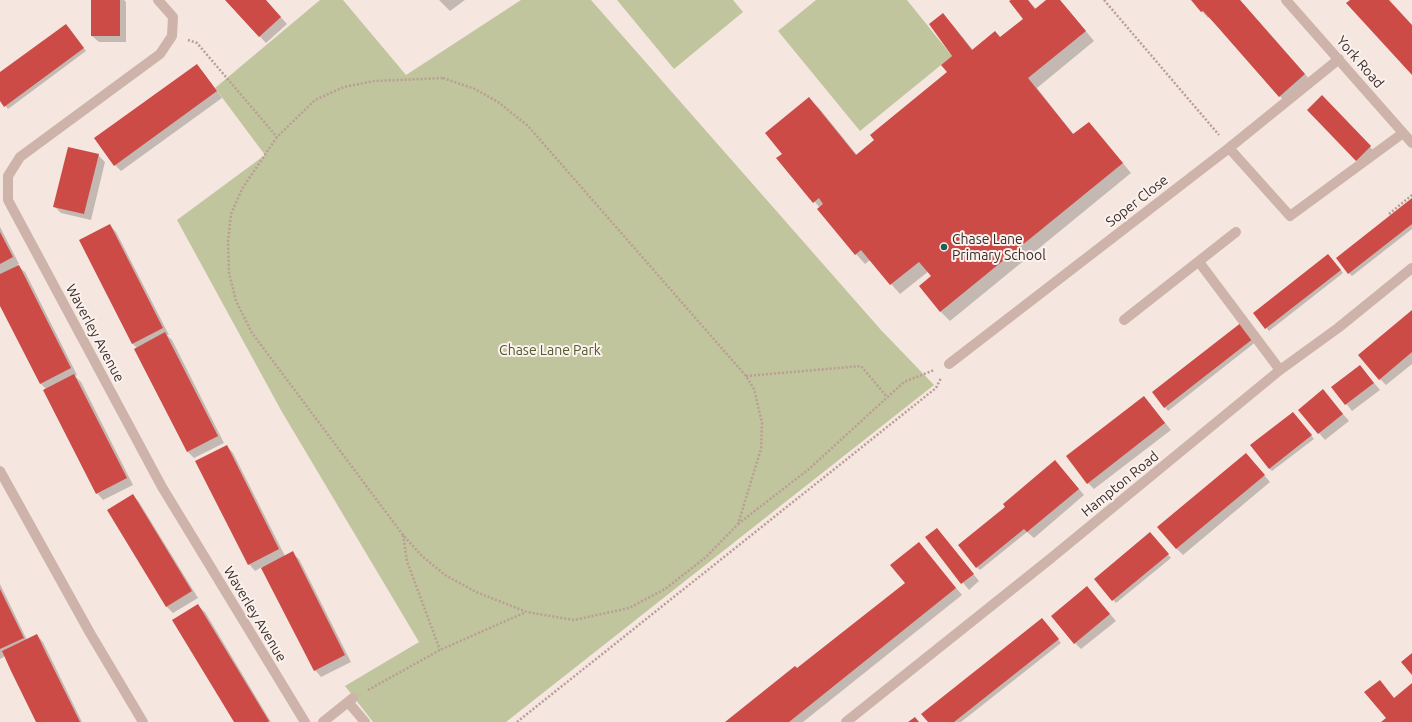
<!DOCTYPE html>
<html>
<head>
<meta charset="utf-8">
<style>
	body { margin:0 }
	canvas { display:block; background:#f5e6e0 }
</style>
</head>
<body>
<canvas width="1412" height="722"></canvas>
<script>
const g = document.querySelector('canvas').getContext('2d');
g.lineJoin = 'round';
function paint(path, color) {
  g.fillStyle = color;
  g.fill(path, 'evenodd');
}
function strokePath(path, color, width, dash) {
  g.strokeStyle = color;
  g.lineWidth = width;
  g.lineCap = dash ? 'butt' : 'round';
  g.setLineDash(dash || []);
  g.stroke(path);
}
function write(font, color, halo, rows, align = 'center') {
  g.font = font + ' Ubuntu,sans-serif';
  g.lineWidth = 4;
  g.setLineDash([]);
  g.textBaseline = 'middle';
  g.strokeStyle = halo;
  g.fillStyle = color;
  for (const [text, x, y, turn = 0] of rows) {
    g.save();
    g.translate(x, y);
    g.rotate((+turn || 0) * Math.PI / 180);
    g.textAlign = isNaN(turn) ? turn : align;
    if (halo) g.strokeText(text, 0, 0);
    g.fillText(text, 0, 0);
    g.restore();
  }
}
const green = new Path2D(`
	M320,0H343L406,75L521,0H591L881,330L934,385L506,722H373L345,686L419,642L282,412L177,220L265,155L215,88Z
	M617,0H733L743,12L674,69Z
	M816,0H907L952,56L860,131L778,31Z`);
const shadow = new Path2D(`
	M92,0H124L126,2V42H99L92,36Z
	M226,0H265L287,24L266,43Z
	M439,0H465L450,11Z
	M1013,0H1028L1036,9L1048,0H1060L1094,41L1037,88L1074,135L1089,123L1098,133L1131,173L950,321L940,311L932,276L929,271L900,294L870,260L865,264L856,254L820,208L778,158L783,154L809,99L819,108L857,155L876,140L949,72L954,56L942,14L952,24L973,50L1000,38L1025,19Z
	M1192,0H1240L1311,81L1286,103L1209,17L1208,18Z
	M69,28L86,51L8,109L0,100V74Z
	M197,66L203,72L222,98L121,171L115,165Z
	M1322,97L1373,150L1359,163L1308,110Z
	M98,155L105,162L91,220L61,213L54,206Z
	M1412,199V229L1352,276L1349,273Z
	M110,225L116,232L169,335H167L172,340L224,443L194,458L188,452L135,349L137,348L132,343Z
	M0,227L19,264L17,265L25,272L77,375L75,376L81,382L133,485L103,500L97,493L47,390L41,384L0,304Z
	M1331,258L1343,273L1269,331L1254,313Z
	M1412,311V364L1386,385L1380,379Z
	M1242,323L1257,341L1168,411L1153,393Z
	M1360,366L1380,390L1352,411L1333,387Z
	M1323,391L1349,421L1325,440L1319,433Z
	M1150,404L1171,430L1094,489L1088,483Z
	M1296,416L1314,439L1272,471L1269,468Z
	M227,446L233,453L285,556L292,553L299,559L351,662L321,677L315,670L262,567L255,571L249,564Z
	M1252,461L1270,482L1183,555L1176,548Z
	M1061,468L1084,495L1034,538L1027,532L980,570L977,567Z
	M133,495L139,502L198,598L173,613L167,607L108,510Z
	M937,529L979,581L969,590L926,538Z
	M1153,536L1171,558L1116,603L1095,579Z
	M919,543L962,595L803,722H727L797,669L906,583Z
	M0,584L27,640L37,635L43,642L82,722H37L5,656L0,659Z
	M1093,594L1116,621L1081,649L1075,643Z
	M198,606L205,612L271,722H235Z
	M1045,622L1061,643L961,722H929Z`);
const building = new Path2D(`
	M91,0H120V36H91Z
	M225,0H266L281,17L259,37Z
	M1011,0H1028L1035,9L1046,0H1060L1086,31L1028,78L1073,134L1089,122L1123,163L940,312L919,286L931,276L919,262L890,285L861,250L855,255L817,209L823,204L819,198L813,203L776,158L782,154L765,133L809,97L856,155L874,140L870,135L947,72L941,65L952,56L929,24L943,13L972,50L995,31L1000,37L1023,19L1009,1Z
	M1191,0H1240L1305,74L1279,97L1215,24L1203,11L1201,12Z
	M1350,0H1389L1412,25V75L1346,3Z
	M66,24L84,48L4,107L0,101V72Z
	M197,64L217,91L114,166L94,138Z
	M1322,95L1371,146L1356,161L1307,110Z
	M68,147L99,154L84,214L53,207Z
	M1412,198V224L1348,274L1336,258Z
	M110,224L163,328L132,344L79,240Z
	M0,232L13,257L0,264Z
	M1328,254L1341,270L1265,329L1253,313Z
	M19,265L71,368L40,384L0,306V274Z
	M1412,310V352L1379,380L1358,355Z
	M1242,322L1254,338L1164,408L1152,392Z
	M165,332L218,436L187,452L134,349Z
	M1360,365L1374,383L1345,405L1331,387Z
	M74,374L127,478L96,494L43,390Z
	M1323,389L1343,414L1318,434L1298,410Z
	M1144,396L1165,423L1087,484L1066,456Z
	M1293,412L1312,435L1269,469L1250,445Z
	M227,445L279,549L248,565L195,461Z
	M1246,453L1265,475L1176,549L1157,527Z
	M1055,460L1079,489L1027,532L1024,529L976,568L958,545L1005,507L1003,504Z
	M133,494L192,591L166,607L107,510Z
	M937,528L974,574L961,584L925,537Z
	M1150,532L1169,554L1112,601L1094,579Z
	M919,542L956,588L789,722H725L795,666L797,668L905,583L890,565Z
	M293,551L345,655L314,671L261,568Z
	M1087,586L1110,614L1074,644L1051,616Z
	M0,589L24,638L0,649Z
	M198,604L269,721L268,722H234L172,620Z
	M1042,618L1059,639L954,722H928L921,714Z
	M37,634L46,653L80,722H36L11,671L2,651Z
	M1412,653V675L1401,662Z
	M1380,680L1394,698L1412,683V722H1381L1386,718L1364,692Z
	M915,717L919,722H908Z`);
const path = new Path2D(`
	M1104,0L1219,135
	M188,40L197,43L277,137
	M443,78L475,89L498,102L528,126L746,376L754,389L762,423L761,449L738,524L706,557L665,589L629,608L574,620L527,612L476,592L445,575L422,556L403,535L252,333L236,301L229,273L228,242L231,214L242,189L277,137L315,100L344,87L374,81Z
	M1389,214L1412,195
	M746,376L861,366L887,397
	M738,524L809,469L904,382L934,370
	M403,535L407,561L440,650
	M368,690L440,650L526,612
	M517,722L936,388L941,378`);
const minor = new Path2D(`
	M158,0L173,17L172,36L160,54L20,157L8,176V200L162,487L305,722
	M1286,0L1412,143
	M1229,148L1290,216L1403,133
	M1199,262L1280,370
	M1124,320L1236,232
	M949,364L1229,148L1339,59
	M0,471L90,633L143,722
	M348,702L365,722
	M323,722L353,698
	M846,722L1050,559L1280,370L1338,328L1412,268`);
const markers = [
	[944,247,4,"#1c6057"]
];
const streetNames = [
	["York Road",1360,62,49],
	["Soper Close",1137,201,-38],
	["Waverley Avenue",95,333,62],
	["Hampton Road",1120,484,-39],
	["Waverley Avenue",255,614,59]
];
const poiNames = [
	["Chase Lane",952,239],
	["Primary School",952,255]
];
const parkNames = [
	["Chase Lane Park",550,350]
];
paint(green, '#c0c59e');
paint(shadow, '#0003');
paint(building, '#cd4b46');
strokePath(path, '#ba9d94', 2.5, [2, 2]);
strokePath(minor, '#ceb3aa', 10);
for (const [x, y, r, color] of markers) {
  const dot = new Path2D();
  dot.arc(x, y, r, 0, 2 * Math.PI);
  g.fillStyle = color;
  g.fill(dot);
  strokePath(dot, '#fbf2ed', 1.5);
}
write('14px', '#3b2c2a', '#fbf2ed', streetNames);
write('14px', '#3b2c2a', '#fbf2ed', poiNames, 'left');
write('14px', '#535b2c', '#fbf2ed', parkNames);
</script>
</body>
</html>
